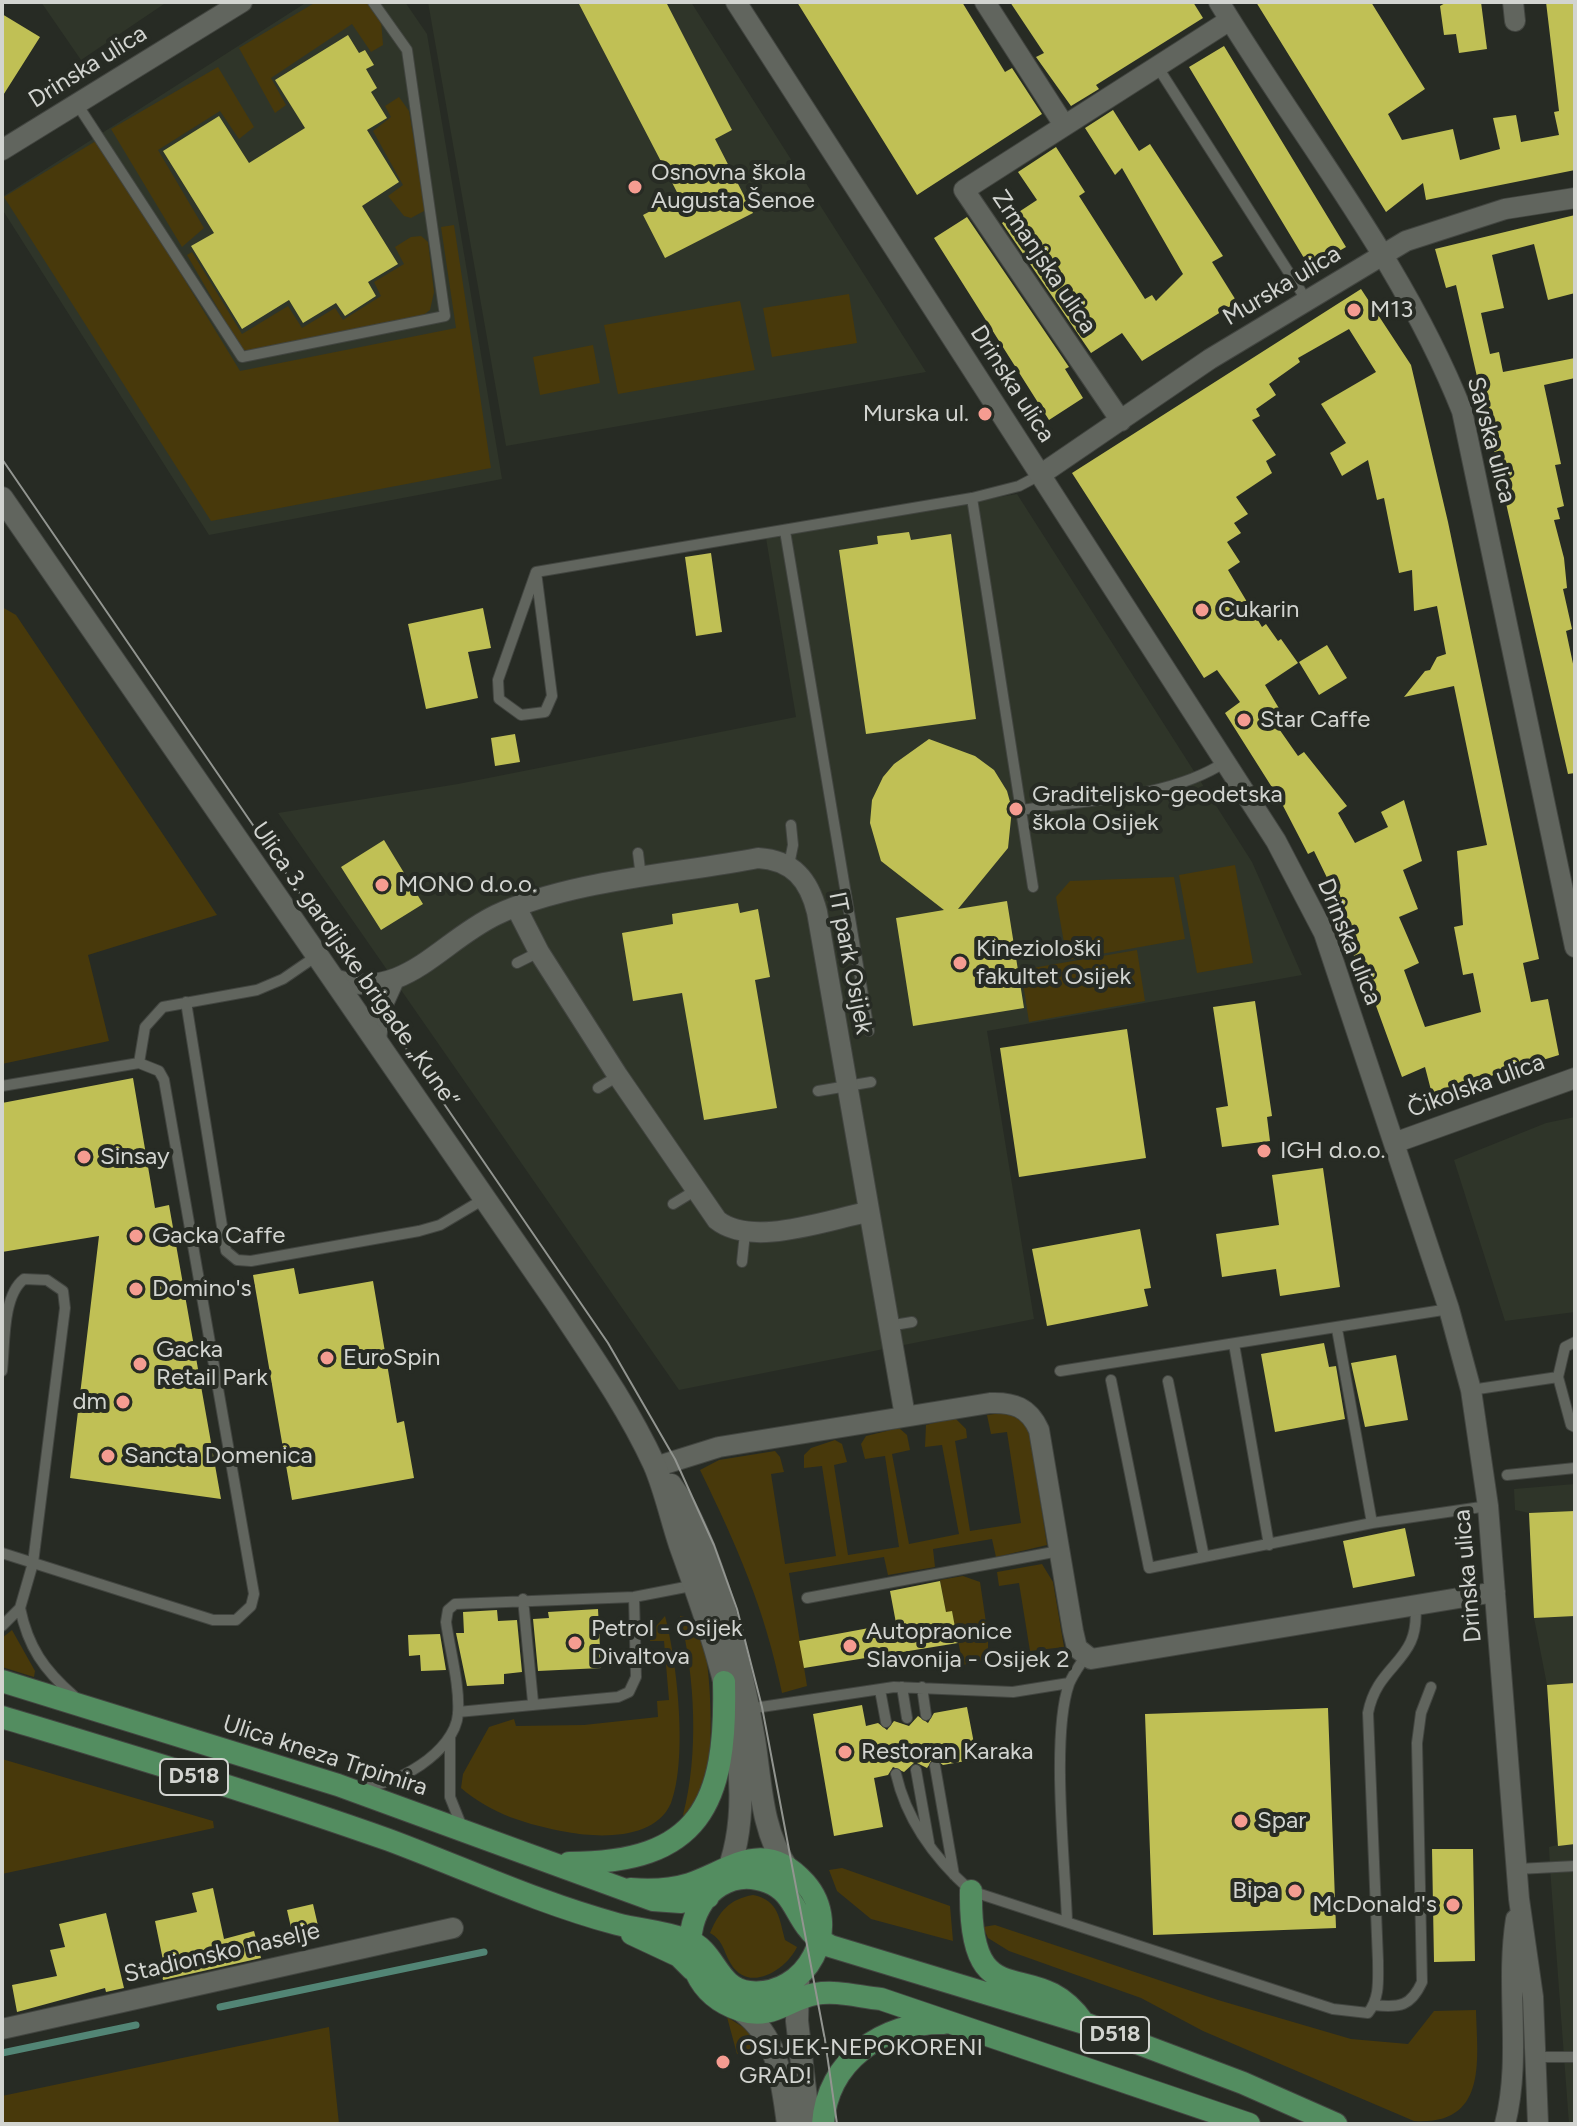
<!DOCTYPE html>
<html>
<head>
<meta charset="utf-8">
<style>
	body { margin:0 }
	#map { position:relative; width:1577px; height:2126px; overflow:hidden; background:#272b24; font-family:Figtree,sans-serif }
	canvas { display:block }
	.frame { position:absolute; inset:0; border:4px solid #d2d4d0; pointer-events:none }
</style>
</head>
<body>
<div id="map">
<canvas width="1577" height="2126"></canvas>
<div class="frame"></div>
</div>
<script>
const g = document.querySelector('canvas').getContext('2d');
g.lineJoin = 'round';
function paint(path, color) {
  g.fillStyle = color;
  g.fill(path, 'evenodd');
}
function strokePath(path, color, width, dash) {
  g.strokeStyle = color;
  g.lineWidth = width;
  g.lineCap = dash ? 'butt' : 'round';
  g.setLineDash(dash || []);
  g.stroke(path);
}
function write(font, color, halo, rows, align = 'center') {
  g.font = font + ' Figtree,sans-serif';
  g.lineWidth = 8;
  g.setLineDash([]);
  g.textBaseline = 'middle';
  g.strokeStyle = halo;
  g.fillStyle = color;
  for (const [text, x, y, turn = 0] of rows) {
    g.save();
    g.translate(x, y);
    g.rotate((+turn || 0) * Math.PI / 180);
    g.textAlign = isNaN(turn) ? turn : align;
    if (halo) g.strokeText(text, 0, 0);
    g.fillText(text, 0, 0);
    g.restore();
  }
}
const built = new Path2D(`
	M41,2H167L81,60Z
	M307,2H405L427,34L502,479L209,535L2,209V197Z
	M428,2H691L926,372L506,446Z
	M1017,494L1252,862L1302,975L987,1031L1034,1319L679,1390L278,813L458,784L796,717L766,538Z
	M1575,1117V1312L1505,1321L1454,1160L1546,1123Z
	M1575,1484V2124H1569L1550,1868L1549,1847L1557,1845L1547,1685L1534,1618L1529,1513L1515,1510L1514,1489Z`);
const green = new Path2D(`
	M316,2H371L381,20L383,45L371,52L352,24L271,78L286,105L275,113L239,48Z
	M218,67L254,127L239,139L220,111L158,150L204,228L182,247L111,129Z
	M399,97L409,111L425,206L424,211L411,218L404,216L388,196L403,185L373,131L391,117L385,106Z
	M99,139L240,371L456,328L441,227L454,225L491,468L211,521L4,197Z
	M421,236L428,242L434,292L430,310L422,316L243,352L187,255L192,252L242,334L288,306L302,328L335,308L343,320L381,296L374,282L404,264L395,247L411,237Z
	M849,294L857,343L772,357L763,308Z
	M740,301L755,370L618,394L604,325Z
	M593,345L600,383L540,395L533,357Z
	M2,607L16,615L217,915L88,955L109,1041L2,1064Z
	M1235,865L1253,963L1197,973L1179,875Z
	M1174,877L1185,939L1067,960L1056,897L1070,881Z
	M1137,950L1145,1001L1029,1022L1021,970Z
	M1010,1412L1020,1417L1029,1429L1047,1545L996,1557L992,1539L933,1549L935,1567L888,1575L884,1557L789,1573L807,1686L782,1693C765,1609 737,1546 700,1470L719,1460L775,1451L780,1457L784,1472L771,1474L785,1564L836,1556L822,1466L804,1468V1455L811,1448L835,1440L842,1444L847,1462L834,1465L848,1555L899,1547L885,1456L865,1459L861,1444L866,1436L899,1428L907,1435L910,1450L892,1454L909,1544L959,1534L942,1445L925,1447L926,1425L955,1418L966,1429L967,1438L955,1441L970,1531L1021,1523L1007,1432L991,1434L987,1415Z
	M1042,1564L1053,1582L1064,1647L1030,1651L1019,1583L999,1586L997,1572Z
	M963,1576L980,1582L988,1636V1649L983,1660L963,1665L952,1612H946L940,1580Z
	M665,1616C677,1661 688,1759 671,1803C655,1840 599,1838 567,1832C528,1825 491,1814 461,1788L463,1774L489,1727L514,1719L516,1726L584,1725L658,1717L657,1701L669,1700L664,1641H650L651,1632Z
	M680,1616C687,1617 691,1617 696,1623C711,1643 713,1734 709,1760C705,1782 697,1799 686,1818L683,1815C699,1754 695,1677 680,1616Z
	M12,1630L35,1671L34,1677L2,1667V1638Z
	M2,1759L213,1821L214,1828L2,1874Z
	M842,1868L950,1906L953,1941L871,1919L837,1891L829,1870Z
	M753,1895C779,1900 779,1919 785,1940L797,1947C787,1969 749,1994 731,1964C723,1951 724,1941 710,1933C719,1912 729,1899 753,1895Z
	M995,1925L1218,2000L1351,2039L1408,2044L1434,2011L1476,2010C1477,2058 1489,2126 1414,2121L1203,2031L1141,1998L1009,1951L988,1938L983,1927Z
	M727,2017L746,2029L761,2049L737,2054Z
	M329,2027L339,2124H2V2096Z`);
const stream = new Path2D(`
	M220,2007L484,1952
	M2,2053L136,2025`);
const building = new Path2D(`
	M578,2H666L732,130L715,139L753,213L665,258L643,215L679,196Z
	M797,2H962L1005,72L1012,68L1042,114L917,195Z
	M1010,2H1193L1203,18L1096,85L1099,89L1071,106L1036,57L1044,53Z
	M1256,2H1371L1425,89L1388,114L1402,140L1453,129L1460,160L1500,149L1493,118L1516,115L1521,142L1559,135L1554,112L1559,111L1546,2H1575V170L1426,200L1423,183L1386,212Z
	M1447,2H1481L1487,49L1459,53L1456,34L1444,35L1440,6Z
	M2,14L40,37L2,97Z
	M348,35L359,53L365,50L374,65L366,69L377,88L371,92L387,118L367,130L399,182L362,206L398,264L368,282L376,296L345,316L336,303L303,323L289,300L242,329L191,246L214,233L163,151L219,116L249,163L305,128L275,80Z
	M1224,46L1346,247L1310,268L1189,67Z
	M1113,110L1139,151L1150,144L1223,256L1212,262L1237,302L1142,361L1122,333L1091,353L1002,223L1037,200L1018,172L1056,147L1085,192L1079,196L1145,299L1152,295L1156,301L1183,274L1122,168L1115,175L1085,128Z
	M1575,215V293L1548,300L1534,244L1492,255L1504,308L1481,313L1490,354L1499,352L1503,372L1575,358V378L1544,385L1561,464L1555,465L1564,506L1557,508L1560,519L1554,520L1564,558L1567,588L1563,589L1572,629L1566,631L1575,673V773L1568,774L1456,285L1446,288L1435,249Z
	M967,217L1069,367L1065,369L1083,398L1049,420L934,238Z
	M1361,289L1411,365L1448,522L1539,959L1523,963L1531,1002L1548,999L1559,1055L1432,1094L1425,1067L1402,1077L1375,1003L1325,891L1332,888L1314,851L1308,854L1280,800L1225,713L1240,702L1217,670L1204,678L1072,473ZM1349,329L1376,372L1321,404L1346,443L1330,453L1342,476L1368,460L1377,500L1384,498L1399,573L1412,570L1414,611L1437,606L1446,654L1437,657L1430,670L1425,671L1404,697L1454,686L1487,845L1457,851L1463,925L1454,927L1463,975L1473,973L1481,1012L1425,1027L1404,970L1419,963L1399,917L1418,909L1403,870L1422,861L1404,800L1381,812L1388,827L1355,843L1338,813L1347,806L1304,752L1298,756L1277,726L1286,720L1265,685L1298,663L1281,639L1278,641L1266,624L1262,627L1228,570L1240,562L1227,542L1241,533L1234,523L1248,514L1236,497L1272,473L1266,461L1276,455L1252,420L1260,416L1256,409L1276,395L1269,384L1300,362L1298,358Z
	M909,532L911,540L951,534L976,719L866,734L839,550L878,544L877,536Z
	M711,553L722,632L696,636L685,557Z
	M483,608L491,648L468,652L478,698L426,709L408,624Z
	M1327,645L1347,678L1319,695L1299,662Z
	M515,734L520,762L495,766L491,738Z
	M929,739L975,756L994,770L1007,791L1012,809L1008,848L958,909L1007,901L1024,1008L913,1026L896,918L944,910L881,861L870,823L872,800L883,777L894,764Z
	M384,840L423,904L381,930L341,867Z
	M738,903L740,913L758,909L770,977L755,980L777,1108L704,1120L682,993L633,1001L622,933L673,924L672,914Z
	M1255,1001L1272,1116L1267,1117L1270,1141L1222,1147L1216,1108L1228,1106L1213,1007Z
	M1127,1029L1146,1158L1019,1177L1000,1048Z
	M133,1078L155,1208L169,1205L221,1499L70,1478L99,1236L2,1252V1103Z
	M1323,1168L1340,1287L1280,1296L1276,1269L1222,1277L1216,1234L1279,1225L1272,1175Z
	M1140,1229L1151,1288L1144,1289L1148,1306L1047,1326L1032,1249Z
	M294,1268L299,1294L373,1281L397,1423L404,1421L414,1478L292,1500L253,1275Z
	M1324,1343L1329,1367L1336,1366L1345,1419L1275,1432L1261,1354Z
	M1396,1355L1408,1420L1365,1427L1351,1363Z
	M1575,1511V1616L1534,1618L1529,1513Z
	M1405,1528L1415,1576L1353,1588L1343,1541Z
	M940,1581L946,1612L952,1611L958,1643L804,1668L799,1641L896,1623L890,1591Z
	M598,1609L601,1668L538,1671L533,1619L549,1618L548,1612Z
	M497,1610L498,1621L517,1620L522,1672L504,1674V1684L467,1686L456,1633H464L463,1612Z
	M440,1634L446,1670L421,1671L420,1655L409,1656L408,1635Z
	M1575,1683V1844L1558,1846L1547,1685Z
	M862,1705L866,1726L878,1723L887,1730L894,1721L909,1726L918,1716L928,1723L934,1713L967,1707L977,1759L943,1765L934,1758L927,1768L915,1762L904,1772L893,1767L888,1775L874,1778L883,1827L834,1836L813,1714Z
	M1328,1708L1336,1928L1153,1935L1145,1714Z
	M1432,1849H1473L1475,1961L1434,1962Z
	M213,1888L224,1939L254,1931L261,1958L163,1980L159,1961L163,1960L155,1921L197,1912L192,1893Z
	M313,1904L319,1930L293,1936L287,1910Z
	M106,1913L124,1988L106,1992L105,1988L17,2012L12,1985L57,1976L50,1950L65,1947L59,1924Z`);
const service = new Path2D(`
	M1157,66L1307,301
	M77,104L242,357L445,316L407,50L373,2
	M972,498L1033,887
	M785,531L869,1031
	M536,572L498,680L499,699L521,715L545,712L552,696L536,572L972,498L1019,486L1040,475
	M1021,810C1085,800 1171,798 1225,762
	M638,853L641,877
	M789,865L793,845L791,825
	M517,963L539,952
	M186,1002L226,1251L237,1260L251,1261L419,1231L440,1225L484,1199
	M139,1063L145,1027L163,1007L257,990L283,979L318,955
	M2,1086L139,1063L159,1071L164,1080L254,1594L251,1606L236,1620H213L2,1553
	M598,1088L618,1076
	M818,1091L871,1082
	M673,1204L696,1190
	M742,1262L745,1233
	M888,1326L912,1322
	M1337,1329L1372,1523
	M1575,1342L1565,1347L1558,1377L1571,1425L1575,1427
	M1234,1344L1269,1545
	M2,1371C5,1345 2,1296 24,1279L47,1280L63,1291L65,1308L33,1563L20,1608L2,1626
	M1060,1371L1449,1309
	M1111,1380L1149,1568L1372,1523L1488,1506
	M1168,1381L1204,1557
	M1471,1390L1558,1377
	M1507,1475L1575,1468
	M807,1598L1059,1551
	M523,1599L533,1702
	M20,1608C28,1647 44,1670 74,1696
	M902,1687L907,1718
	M922,1687L926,1715
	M880,1690L886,1722
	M748,1709L894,1687L1013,1692L1069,1683
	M458,1712L618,1697L629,1692L636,1677L634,1597
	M450,1736V1797L462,1827
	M935,1766L954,1875
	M916,1770L929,1843
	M896,1774C907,1822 935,1859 971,1891L1333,2009L1368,2013C1380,1998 1378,1980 1378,1961L1368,1713C1378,1661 1422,1663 1415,1604
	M360,1786C394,1788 455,1752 458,1714C460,1685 450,1651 446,1622L448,1610L455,1604L634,1597L696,1585
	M1518,1869L1575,1866
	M1067,1921C1065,1861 1051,1736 1069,1684C1073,1674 1080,1665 1085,1657
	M1374,2005C1400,2008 1411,2006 1422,1982L1417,1743L1421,1713L1431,1687
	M1535,2057H1575`);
const minor = new Path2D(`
	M736,2L1276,841L1324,933L1449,1309L1471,1390L1488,1506L1519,1899L1533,1997L1538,2124
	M985,2L1064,125
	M1219,2C1301,137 1404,264 1462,411L1575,947
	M1513,2L1515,21
	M2,150L242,2
	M1121,421L964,190L1230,20
	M1040,475L1210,359L1406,241L1505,209L1575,198
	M516,907L539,952L618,1076L717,1220C752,1248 826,1220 868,1212
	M334,979C404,1002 438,943 496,915C571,880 676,874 758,858C793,860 809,880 817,912L905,1416
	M376,1041L379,1013L393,982
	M1394,1143L1575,1078
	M655,1467L719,1447L990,1403C1013,1402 1029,1407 1039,1430L1073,1631L1077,1648L1091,1659L1495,1592
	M2,2029L453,1928
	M1505,2124C1522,2057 1505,1987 1516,1919`);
const tertiary = new Path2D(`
	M2,498L556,1302C591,1355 627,1406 654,1464C665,1489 671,1518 680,1545C714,1639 768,1785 724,1881
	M671,1485C713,1542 742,1669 754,1739C761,1783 761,1830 787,1868
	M798,1982L797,2021L809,2124
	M742,2011C779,2038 782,2082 788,2124`);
const primary = new Path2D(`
	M2,1681L338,1785L653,1900L681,1902L708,1897
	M2,1717C131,1756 262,1795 389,1840C464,1868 539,1903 617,1924C640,1930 664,1931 687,1940C716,1950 716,1988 749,1992C807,1998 844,1927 805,1883C764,1837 733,1869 690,1884C670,1890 651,1891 630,1889
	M569,1863C700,1863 727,1804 724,1682
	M971,1891C969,2025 1034,1951 1083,2022
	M632,1934L679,1956L692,1969
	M823,2124C827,2061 883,2022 944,2023
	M1249,2124L881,1999C859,1997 837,1990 815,1994C786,2000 772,2020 740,2010C651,1980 694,1853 768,1882C791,1891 794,1910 807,1927C813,1936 822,1941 830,1946L1084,2023L1243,2083L1336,2124`);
const tram = new Path2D(`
	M2,459L608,1343L675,1459L714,1545L737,1609L762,1707L825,2040L837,2124`);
const markers = [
	[635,187,8,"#f59c91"],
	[1354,310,8,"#f59c91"],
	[985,414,8,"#f59c91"],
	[1202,610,8,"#f59c91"],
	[1244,720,8,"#f59c91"],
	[1016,809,8,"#f59c91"],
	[382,885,8,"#f59c91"],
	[960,963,8,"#f59c91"],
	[1264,1151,8,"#f59c91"],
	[84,1157,8,"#f59c91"],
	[136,1236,8,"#f59c91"],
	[136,1289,8,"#f59c91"],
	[327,1358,8,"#f59c91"],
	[140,1364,8,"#f59c91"],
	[123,1402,8,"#f59c91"],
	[108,1456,8,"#f59c91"],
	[575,1643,8,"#f59c91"],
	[850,1646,8,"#f59c91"],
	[845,1752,8,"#f59c91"],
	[1241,1821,8,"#f59c91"],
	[1295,1891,8,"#f59c91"],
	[1453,1905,8,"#f59c91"],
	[723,2062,8,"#f59c91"]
];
const shields = [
	[194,1777,68],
	[1115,2035,68]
];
const shieldNames = [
	["D518",194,1777],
	["D518",1115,2035]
];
const streetNames = [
	["Drinska ulica",88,67,-32],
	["Zrmanjska ulica",1044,262,56],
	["Murska ulica",1282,286,-31],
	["Drinska ulica",1012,384,57],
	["Savska ulica",1491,440,75],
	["Drinska ulica",1349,942,68],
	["IT park Osijek",850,963,79],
	["Ulica 3. gardijske brigade „Kune“",355,965,55],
	["Čikolska ulica",1476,1086,-20],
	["Drinska ulica",1468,1576,-95],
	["Ulica kneza Trpimira",325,1756,18],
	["Stadionsko naselje",222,1953,-13]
];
const poiNames = [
	["Osnovna škola",651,173],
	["Augusta Šenoe",651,201],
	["M13",1370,310],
	["Murska ul.",969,414,"right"],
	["Cukarin",1218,610],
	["Star Caffe",1260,720],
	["Graditeljsko-geodetska",1032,795],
	["škola Osijek",1032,823],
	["MONO d.o.o.",398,885],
	["Kineziološki",976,949],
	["fakultet Osijek",976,977],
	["IGH d.o.o.",1280,1151],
	["Sinsay",100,1157],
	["Gacka Caffe",152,1236],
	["Domino's",152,1289],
	["Gacka",156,1350],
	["Retail Park",156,1378],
	["EuroSpin",343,1358],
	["dm",107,1402,"right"],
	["Sancta Domenica",124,1456],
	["Petrol - Osijek",591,1629],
	["Divaltova",591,1657],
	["Autopraonice",866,1632],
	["Slavonija - Osijek 2",866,1660],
	["Restoran Karaka",861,1752],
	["Spar",1257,1821],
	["Bipa",1279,1891,"right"],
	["McDonald's",1437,1905,"right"],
	["OSIJEK-NEPOKORENI",739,2048],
	["GRAD!",739,2076]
];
paint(built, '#2f3529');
paint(green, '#48390b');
strokePath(stream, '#528575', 7);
paint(building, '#c0c055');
strokePath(service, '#424540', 12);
strokePath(minor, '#424540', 22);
strokePath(tertiary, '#424540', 24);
strokePath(primary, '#424540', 24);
strokePath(service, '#61655e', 10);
strokePath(minor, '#61655e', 20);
strokePath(tertiary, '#61655e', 22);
strokePath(primary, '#538d60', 22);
strokePath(tram, '#929590', 2);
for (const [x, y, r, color] of markers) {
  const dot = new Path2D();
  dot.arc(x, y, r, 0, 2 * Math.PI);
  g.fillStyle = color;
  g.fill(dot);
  strokePath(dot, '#272b24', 3);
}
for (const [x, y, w] of shields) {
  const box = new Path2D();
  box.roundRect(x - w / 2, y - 18, w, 36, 6);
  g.fillStyle = '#272b24';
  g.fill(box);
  strokePath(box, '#d2d4d0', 2);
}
write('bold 22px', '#d2d4d0', null, shieldNames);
write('24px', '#d2d4d0', '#272b24', streetNames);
write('24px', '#d2d4d0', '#272b24', poiNames, 'left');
</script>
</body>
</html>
